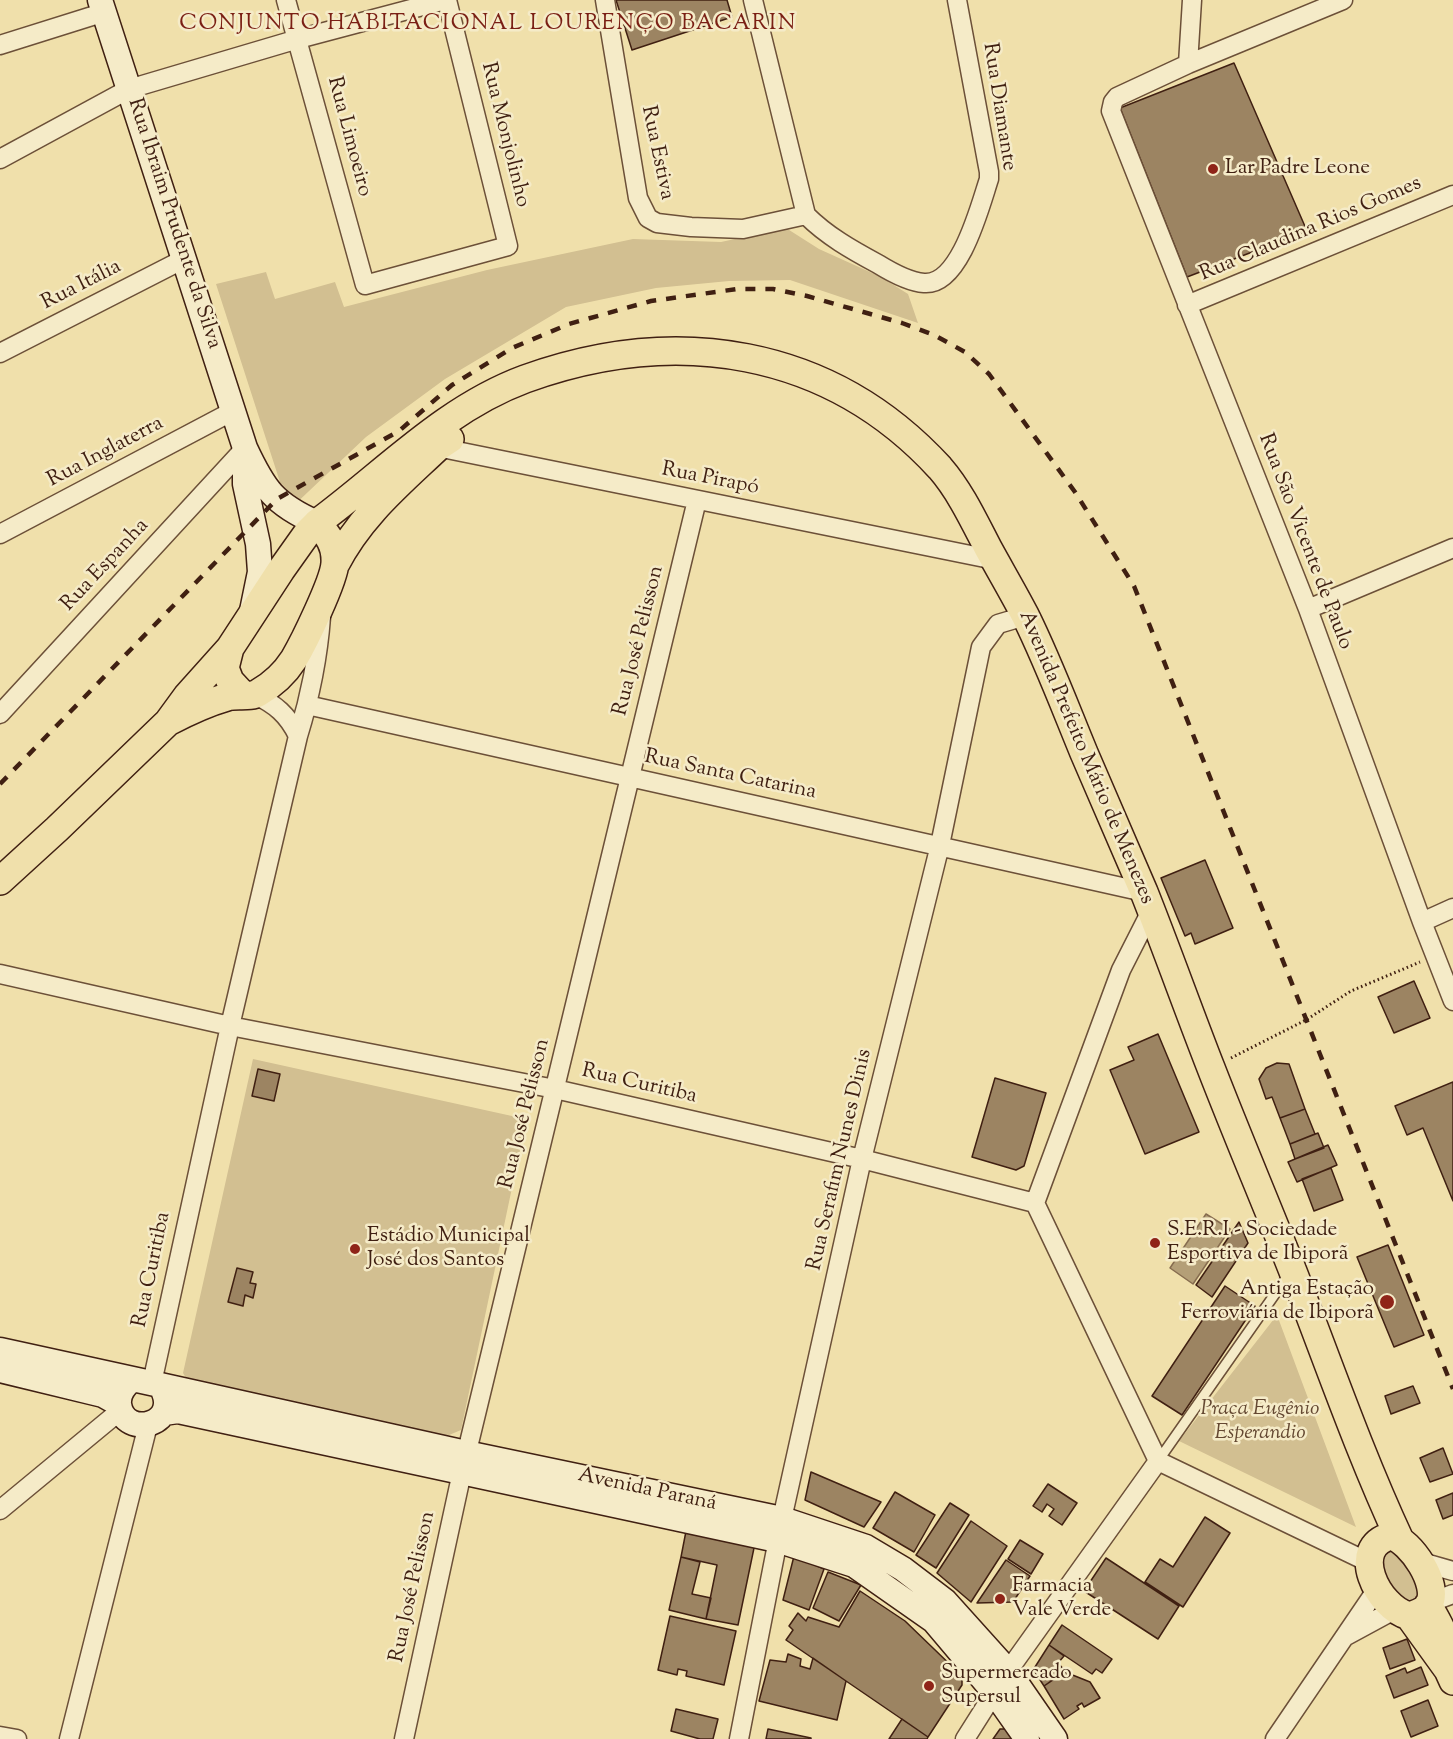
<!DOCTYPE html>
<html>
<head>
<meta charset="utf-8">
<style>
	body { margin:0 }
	canvas { display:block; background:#f0e0ab }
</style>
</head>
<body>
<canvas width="1453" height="1739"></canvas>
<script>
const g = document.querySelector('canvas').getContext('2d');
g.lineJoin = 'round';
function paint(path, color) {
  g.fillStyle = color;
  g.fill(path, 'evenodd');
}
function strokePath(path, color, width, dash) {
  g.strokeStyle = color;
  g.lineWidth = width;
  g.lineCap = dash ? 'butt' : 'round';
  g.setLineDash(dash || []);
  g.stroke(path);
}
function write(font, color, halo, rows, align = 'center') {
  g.font = font + ' "Sorts Mill Goudy",serif';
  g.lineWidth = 5;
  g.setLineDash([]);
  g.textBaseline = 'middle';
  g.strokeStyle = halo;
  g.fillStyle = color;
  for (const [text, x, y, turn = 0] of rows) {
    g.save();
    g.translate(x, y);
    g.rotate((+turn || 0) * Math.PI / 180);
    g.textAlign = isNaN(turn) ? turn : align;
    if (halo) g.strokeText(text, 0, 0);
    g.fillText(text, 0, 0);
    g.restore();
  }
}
const green = new Path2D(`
	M786,228L819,249L881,277L908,294L918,323L790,280L729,281L656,288L566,307L445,379L366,437L289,510L216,284L266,272L275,299L335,282L344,307L487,270L633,239L721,242Z
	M253,1059L521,1118L525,1126L461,1430L442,1438L189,1383L183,1373Z
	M1277,1315L1356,1527L1179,1441Z
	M1395,1550L1410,1564L1420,1597L1407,1604L1387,1592L1381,1557L1387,1551Z`);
const water = new Path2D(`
	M1206,1214L1230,1229L1193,1284L1170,1268Z`);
const building = new Path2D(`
	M616,0H727L732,17L632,50Z
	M1234,63L1307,231L1187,277L1120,108Z
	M1205,860L1233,928L1195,944L1191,933L1185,936L1161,878Z
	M1414,981L1430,1018L1394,1033L1378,997Z
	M1158,1034L1199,1132L1145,1154L1110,1070L1134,1060L1128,1047Z
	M1277,1063L1289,1064L1305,1109L1280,1118L1272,1097L1266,1099L1259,1079L1266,1068Z
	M258,1069L280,1074L274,1101L252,1096Z
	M995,1078L1046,1093L1024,1166L1016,1170L972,1157Z
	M1453,1082V1201L1423,1128L1407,1135L1395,1106Z
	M1305,1109L1315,1134L1290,1144L1280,1118Z
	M1318,1133L1324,1148L1295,1159L1290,1144Z
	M1328,1145L1337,1165L1297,1182L1288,1162Z
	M1331,1168L1343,1200L1314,1211L1302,1179Z
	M1239,1222L1248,1243L1212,1297L1196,1285Z
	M1388,1245L1424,1335L1394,1347L1357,1257Z
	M237,1268L253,1272L250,1283L256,1284L253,1298L245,1295L243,1306L228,1302Z
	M1225,1286L1255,1306L1182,1415L1152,1396Z
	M1413,1386L1420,1403L1391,1414L1385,1396Z
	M1443,1448L1453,1474L1430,1482L1420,1458Z
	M811,1472L881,1502L864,1527L805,1500Z
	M1048,1484L1077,1503L1062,1525L1049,1516L1054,1509L1047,1504L1042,1512L1033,1506Z
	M895,1492L935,1515L914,1552L873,1528Z
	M1453,1493V1515L1443,1519L1436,1500Z
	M950,1503L969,1515L936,1568L916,1555Z
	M1205,1517L1230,1533L1183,1607L1145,1582L1160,1559L1173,1567Z
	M971,1521L1007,1546L971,1602L937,1573Z
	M687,1526L743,1538L754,1548L738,1625L706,1619L717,1565L681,1557Z
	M1020,1540L1043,1554L1031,1574L1008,1559Z
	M794,1556L824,1569L809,1610L783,1600Z
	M681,1557L700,1562L692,1594L711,1598L706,1619L669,1610Z
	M1106,1558L1179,1606L1158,1639L1084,1591Z
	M1006,1560L1030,1576L1013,1602L977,1603Z
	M828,1572L861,1585L839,1621L813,1608Z
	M860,1591L905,1621L962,1676V1685L928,1737L786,1640L793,1630L789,1626L798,1613L806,1621L808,1617L839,1627Z
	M670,1616L736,1631L724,1685L686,1676L687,1671L678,1669L677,1675L658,1670Z
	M1062,1625L1112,1659L1102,1673L1096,1669L1092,1674L1049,1645Z
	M1407,1639L1415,1660L1390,1669L1383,1648Z
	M1049,1645L1064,1656L1058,1663L1065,1671L1044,1686L1035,1672V1667Z
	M788,1654L801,1659L800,1666L810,1669L813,1658L846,1681L837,1720L759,1701L770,1660L786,1662Z
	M1421,1667L1428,1685L1394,1698L1386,1676L1405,1668L1407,1673Z
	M1065,1672L1090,1682L1100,1698L1084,1707L1082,1703L1077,1706L1079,1709L1064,1719L1044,1686Z
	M1428,1700L1438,1726L1411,1737L1401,1711Z
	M676,1709L718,1719L713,1739H700L671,1731Z
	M902,1719L928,1737L927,1739H889Z
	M768,1729L811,1738V1739H766Z
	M1000,1729H1010L1016,1739H993Z`);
const path = new Path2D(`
	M1231,1058L1306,1020L1351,991L1420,962`);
const lane = new Path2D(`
	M1158,1461L1289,1274`);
const street = new Path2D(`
	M286,0L365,285L508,246L447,0
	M605,0L638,198L648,218L657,223L691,227L743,229L806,215C827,236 852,250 878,264C891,272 909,282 924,283C960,286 980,206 989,179V172L957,0
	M753,0L806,215
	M1343,0L1188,64L1117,97L1113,102L1111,111L1308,609L1422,922L1453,1001
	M0,45L105,12
	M1188,64L1192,0
	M0,159L129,89L298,39L445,0
	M1187,305L1453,195
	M0,353L184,259
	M432,446L995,560
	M0,534L233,411
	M1308,609L1453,548
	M255,695C275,704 288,715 298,736
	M307,705L1144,892
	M0,714L245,448
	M1151,911L1121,970L1035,1203L1158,1461L1370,1563
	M1422,922L1453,908
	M0,974L230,1026L298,736C310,697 318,658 321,617
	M152,1383L230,1026L555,1089L862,1159L1035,1203
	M0,1510L121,1410
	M1418,1561L1453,1571
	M1429,1603L1453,1594
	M1346,1636L1394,1610
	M0,1736L17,1739
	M69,1739L148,1425
	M404,1739L462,1472L697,500
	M739,1739L782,1519L862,1159L940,845L981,647L998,624L1025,616
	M965,1739L1008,1671L1158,1461
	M1275,1739L1377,1589`);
const secondary = new Path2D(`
	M100,0L245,448C264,489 274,504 317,523
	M245,459V484L258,544L260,572L252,611
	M0,1350L160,1385C185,1424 124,1441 119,1404C118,1393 124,1386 132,1380
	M0,1370L103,1395L119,1404
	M160,1385L466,1453L782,1519L866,1547L903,1569L945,1601L1008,1671L1055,1739
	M164,1413L178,1411L777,1540L854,1565L934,1621L994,1692L1027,1739`);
const primary = new Path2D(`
	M317,523C385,473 444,409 525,379C675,325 829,347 940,468C960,491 974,521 988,548C1000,570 1013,592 1025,615C1047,659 1065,707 1084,753C1104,799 1124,845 1144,892C1167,950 1188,1009 1211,1068C1237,1135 1265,1201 1292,1269C1327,1359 1359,1452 1400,1540
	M335,565C360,516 399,484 438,447L450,439
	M168,722C187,712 206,703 227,697C236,694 250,698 258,693C272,685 285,673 294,659C304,642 334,581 335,563C336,545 328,535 317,523L308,532L281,570L230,648L225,668L230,681L242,694
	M0,881L57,829L168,722L187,696L230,648
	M1391,1536C1411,1541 1440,1585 1429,1604C1425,1611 1416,1614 1409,1616C1377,1607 1348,1547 1391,1536Z
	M1428,1605C1444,1632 1447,1637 1448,1669
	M1409,1616L1448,1670L1453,1681`);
const rail = new Path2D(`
	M0,784L277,499L399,431L452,385L512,348L569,324L651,301L737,289H773L807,296L902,323L934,335L965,352L989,374L1075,492L1134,586L1453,1389`);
const markers = [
	[1213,169,6,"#8f2418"],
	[1155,1243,6,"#8f2418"],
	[355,1249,6,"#8f2418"],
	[1387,1302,8,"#8f2418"],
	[1000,1599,6,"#8f2418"],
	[929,1686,6,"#8f2418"]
];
const streetNames = [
	["Rua Diamante",998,107,81],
	["Rua Monjolinho",504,135,76],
	["Rua Limoeiro",348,137,75],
	["Rua Estiva",656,153,78],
	["Rua Ibraim Prudente da Silva",173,224,72],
	["Rua Claudina Rios Gomes",1311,230,-23],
	["Rua Itália",82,286,-27],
	["Rua Inglaterra",106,453,-28],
	["Rua Pirapó",710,480,11],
	["Rua São Vicente de Paulo",1304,542,69],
	["Rua Espanha",106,566,-47],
	["Rua José Pelisson",640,641,-76],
	["Avenida Prefeito Mário de Menezes",1085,758,67],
	["Rua Santa Catarina",730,776,12],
	["Rua Curitiba",639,1085,13],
	["Rua José Pelisson",526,1114,-76],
	["Rua Serafim Nunes Dinis",841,1160,-77],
	["Rua Curitiba",153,1270,-78],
	["Avenida Paraná",647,1491,12],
	["Rua José Pelisson",414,1587,-78]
];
const poiNames = [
	["Lar Padre Leone",1225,169],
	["S.E.R.I - Sociedade",1167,1231],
	["Esportiva de Ibiporã",1167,1255],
	["Estádio Municipal",367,1237],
	["José dos Santos",367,1261],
	["Antiga Estação",1374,1290,"right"],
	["Ferroviária de Ibiporã",1374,1314,"right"],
	["Farmacia",1012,1587],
	["Vale Verde",1012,1611],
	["Supermercado",941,1674],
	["Supersul",941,1698]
];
const parkNames = [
	["Praça Eugênio",1260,1410],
	["Esperandio",1260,1434]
];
const neighbourhoodNames = [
	["CONJUNTO HABITACIONAL LOURENÇO BACARIN",488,25]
];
paint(green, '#d2bf91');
paint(water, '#b49f77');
strokePath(water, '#866c4f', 1.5);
paint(building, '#9c8462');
strokePath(building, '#402012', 1.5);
strokePath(lane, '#6c5038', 12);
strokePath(street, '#6c5038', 21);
strokePath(secondary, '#402012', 27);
strokePath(primary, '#402012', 30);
strokePath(path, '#402012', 3, [1.5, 3]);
strokePath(lane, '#f5ebc8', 9);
strokePath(street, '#f5ebc8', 18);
strokePath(secondary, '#f5ebc8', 24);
strokePath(primary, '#f0e0ab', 27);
strokePath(rail, '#402012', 4.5, [10, 10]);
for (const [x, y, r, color] of markers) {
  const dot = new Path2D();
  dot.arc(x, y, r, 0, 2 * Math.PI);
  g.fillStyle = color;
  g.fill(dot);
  strokePath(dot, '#f5ebc8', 2);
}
write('21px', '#402012', '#f5ebc8', streetNames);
write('21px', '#402012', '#f5ebc8', poiNames, 'left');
write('italic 21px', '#644832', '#f5ebc8', parkNames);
g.letterSpacing = '1.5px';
write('22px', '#7a1f14', '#f5ebc8', neighbourhoodNames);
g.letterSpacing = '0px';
</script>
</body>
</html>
